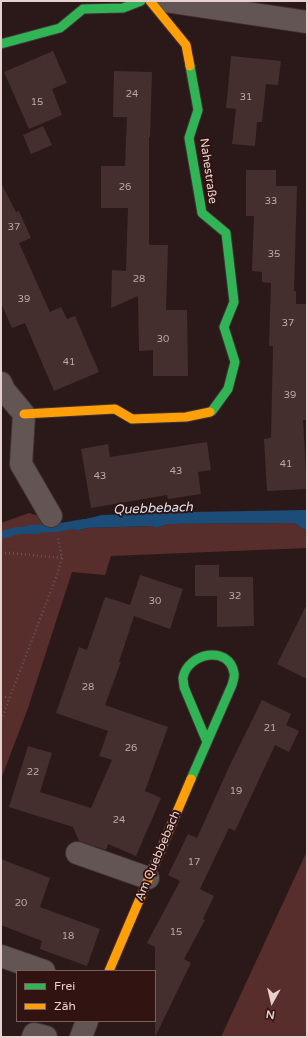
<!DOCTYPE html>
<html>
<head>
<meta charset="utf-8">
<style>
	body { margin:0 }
	#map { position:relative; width:308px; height:1038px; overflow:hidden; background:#2a1918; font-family:"Varela Round",sans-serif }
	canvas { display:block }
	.frame { position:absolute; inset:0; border:2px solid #e7d1cf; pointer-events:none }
	.legend { position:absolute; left:16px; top:970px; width:140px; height:52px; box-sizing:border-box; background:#311311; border:1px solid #7a5f5d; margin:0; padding:5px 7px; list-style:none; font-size:12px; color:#e7d1cf }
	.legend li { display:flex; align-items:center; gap:8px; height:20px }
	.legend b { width:20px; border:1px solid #7a5f5d }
	.north { position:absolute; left:252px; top:982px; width:40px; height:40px; -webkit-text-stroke:3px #311311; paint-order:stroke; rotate:188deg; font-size:11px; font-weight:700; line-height:16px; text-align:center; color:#e7d1cf }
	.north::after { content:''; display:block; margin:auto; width:14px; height:18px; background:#e7d1cf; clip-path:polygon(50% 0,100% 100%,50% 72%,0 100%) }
</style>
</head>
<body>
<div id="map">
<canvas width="308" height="1038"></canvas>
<div class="frame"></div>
<ul class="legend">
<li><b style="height:5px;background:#30b455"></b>Frei</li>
<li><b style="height:5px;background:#ff9f0a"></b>Zäh</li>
</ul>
<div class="north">N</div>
</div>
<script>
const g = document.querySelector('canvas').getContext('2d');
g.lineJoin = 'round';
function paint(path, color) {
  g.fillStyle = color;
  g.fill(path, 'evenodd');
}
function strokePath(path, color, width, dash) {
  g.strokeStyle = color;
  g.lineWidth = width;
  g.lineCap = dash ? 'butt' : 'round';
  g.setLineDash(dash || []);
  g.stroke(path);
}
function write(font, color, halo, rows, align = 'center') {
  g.font = font + ' "Varela Round",sans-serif';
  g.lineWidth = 4;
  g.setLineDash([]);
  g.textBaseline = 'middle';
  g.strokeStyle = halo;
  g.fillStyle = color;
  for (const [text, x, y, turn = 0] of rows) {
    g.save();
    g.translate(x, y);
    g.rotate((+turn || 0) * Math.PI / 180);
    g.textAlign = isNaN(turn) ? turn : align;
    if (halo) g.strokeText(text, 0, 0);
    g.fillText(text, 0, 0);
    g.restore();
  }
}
const green = new Path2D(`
	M29,513L62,523L73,522L75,531L87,528L152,526L156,528L168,524L289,523H294L305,530L307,529V548L111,556L105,575L72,572L28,708L1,779V523Z
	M307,851V1037H221Z`);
const water = new Path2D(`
	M307,510V529L305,530L294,523H289L168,524L156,528L152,526L87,528L75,531L73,522L102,515L191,512Z
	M39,526L40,534H20L1,539V531L17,527Z`);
const stream = new Path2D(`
	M30,529L56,528L84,523`);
const building = new Path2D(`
	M53,51L67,83L52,89L62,115L29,129L4,72Z
	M231,56L281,61L278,85L266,84L262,122H257L255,146L232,144L236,109L226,108Z
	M114,71L152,72L150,137H149V245H168L166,310H187L188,376H153V350L139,351L138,296L111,308L112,270L126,271L128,208H101V166H125L127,117H113Z
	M43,126L52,145L31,154L23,135Z
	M246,170H276V186H297L294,291H296V304H306V342H307V420H303L307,489L267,491L264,439L271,438L273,346H269L271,283L262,282V272L252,271L254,216H246Z
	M1,183L16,212L19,211L31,238L19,243L50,312L61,307L67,319L75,316L99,372L54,391L25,323L12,328L1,303Z
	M207,442L211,470L198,472L201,494L168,499L167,495L91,508L81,449L108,444L110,457Z
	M195,565H219V577H253L254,626L217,627V596H195Z
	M140,575L183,589L170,629L134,616L119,662H121L105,705L168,727L145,791L161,798L136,856L108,844L106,850L79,841L73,827L9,807L28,746L52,753L40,792L91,808L112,760L99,756L108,731L56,713L79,647L87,650L105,597L130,605Z
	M307,604V679L277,664Z
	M262,700L291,714L286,725L299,731L289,752L275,745L235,831L229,828L200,889L214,896L203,919L205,920L184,959L191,963L155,1037V947L147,943L180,881L168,875L188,834L197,838L229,767Z
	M1,859L50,878L40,907L100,929L87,966L40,949L42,941L1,925Z`);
const path = new Path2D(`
	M1,553H10L62,558
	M1,696L9,698
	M1,720L57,575L62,558L58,538`);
const street = new Path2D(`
	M166,1L307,22
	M1,383L4,390L24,414L21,464L51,516
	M77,853L148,878
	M1,956L44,971
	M33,1037L34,1034L46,1037
	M81,1037L87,1021`);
const fast = new Path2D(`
	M1,44L60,28L83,9L123,8L141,1
	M190,66L198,110L189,138L202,213L226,233L234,302L224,327L235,362L228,389L212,411L210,412
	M191,779L232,685C233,681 235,677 234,673C229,644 187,653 183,678C183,681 184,684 184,687L207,742`);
const slow = new Path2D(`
	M150,1L186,45L190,66
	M24,414L115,409L132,419L186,417L210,412
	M109,971L191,779`);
const numberNames = [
	["24",132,94],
	["31",246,97],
	["15",37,102],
	["26",125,187],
	["33",271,201],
	["37",14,227],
	["35",274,254],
	["28",139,279],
	["39",24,299],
	["37",288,323],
	["30",163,339],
	["41",69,362],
	["39",290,395],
	["41",286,464],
	["43",176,471],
	["43",100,476],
	["32",235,596],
	["30",155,601],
	["28",88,687],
	["21",270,728],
	["26",131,748],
	["22",33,772],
	["19",236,791],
	["24",119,820],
	["17",194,862],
	["20",21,903],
	["15",176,932],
	["18",68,936]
];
const streetNames = [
	["Nahestraße",208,171,82],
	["Am Quebbebach",158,856,-67]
];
const waterNames = [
	["Quebbebach",153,509,-2]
];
paint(green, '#582e2c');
paint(water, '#1c4c78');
strokePath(stream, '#1c4c78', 8);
paint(building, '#452f2e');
strokePath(street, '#413332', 24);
strokePath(fast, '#413332', 11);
strokePath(slow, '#413332', 11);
strokePath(path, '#645655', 2.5, [1, 3]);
strokePath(street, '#635554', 22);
strokePath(fast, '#30b455', 9);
strokePath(slow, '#ff9f0a', 9);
write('10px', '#bea8a7', null, numberNames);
write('12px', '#e7d1cf', '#311311', streetNames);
write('italic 13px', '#d6e5f4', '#311311', waterNames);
</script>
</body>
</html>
